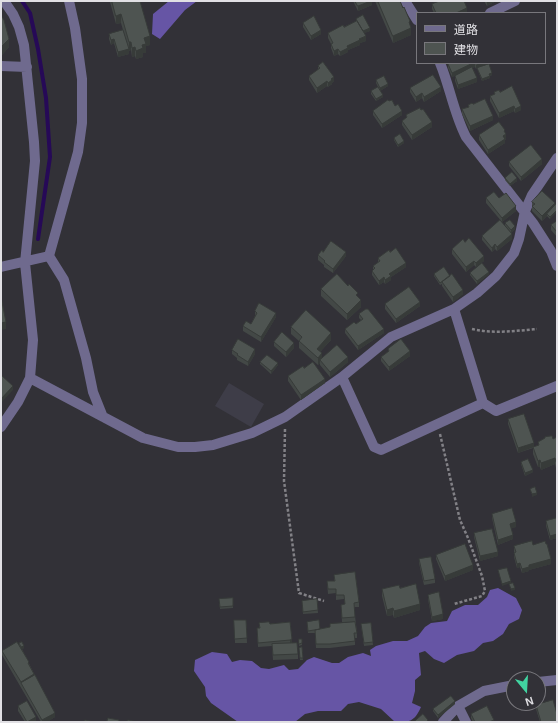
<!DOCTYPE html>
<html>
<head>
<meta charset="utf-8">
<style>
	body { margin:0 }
	#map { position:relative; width:558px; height:723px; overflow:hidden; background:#323137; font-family:Helvetica,"Noto Sans JP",sans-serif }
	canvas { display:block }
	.frame { position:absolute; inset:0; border:2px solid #e1e0e4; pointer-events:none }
	.legend { position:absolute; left:416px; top:12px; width:130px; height:52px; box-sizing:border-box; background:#323137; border:1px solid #78777c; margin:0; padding:5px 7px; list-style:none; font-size:12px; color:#e1e0e4 }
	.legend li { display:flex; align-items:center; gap:8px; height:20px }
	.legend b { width:20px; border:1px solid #78777c }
	.north { position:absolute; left:506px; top:671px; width:40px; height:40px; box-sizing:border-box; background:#323137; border:1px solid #78777c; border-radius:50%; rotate:162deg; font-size:11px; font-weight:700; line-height:16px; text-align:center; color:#e1e0e4 }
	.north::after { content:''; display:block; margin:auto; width:14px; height:18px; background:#41d4a1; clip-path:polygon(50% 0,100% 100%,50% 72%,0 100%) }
</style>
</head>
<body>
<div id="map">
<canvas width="558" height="723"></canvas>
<div class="frame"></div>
<ul class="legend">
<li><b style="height:5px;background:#6f6a8e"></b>道路</li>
<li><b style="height:11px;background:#4e5451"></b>建物</li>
</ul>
<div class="north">N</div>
</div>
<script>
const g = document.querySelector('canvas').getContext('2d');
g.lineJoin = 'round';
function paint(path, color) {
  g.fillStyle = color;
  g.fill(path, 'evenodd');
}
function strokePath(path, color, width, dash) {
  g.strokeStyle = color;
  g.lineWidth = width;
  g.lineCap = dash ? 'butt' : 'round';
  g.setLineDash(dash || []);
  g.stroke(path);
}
const built = new Path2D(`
	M229,383L264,404L251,427L215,406Z`);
const forest = new Path2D(`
	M169,1H197L185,10L160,39L152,34L153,14Z
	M498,588L516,598L522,610L519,619L509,624L503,634L493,641L483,643L474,651L457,655L444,663L434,659L425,651L419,653L421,675L415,680V691L412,703L421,707C414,722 410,722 395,722L381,709L359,702L348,704L341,711H318L305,714L295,722H238L211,703L206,696L205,687L194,671L195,660L212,652L227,654L232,662L240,660L252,661L261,668L269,669L284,665L289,670L298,669L307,660L314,657L332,663H339L348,657L363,653L371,656L370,650L376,646L393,641H407L418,636L425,627L431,623L447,621L452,611L465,605H478L487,597L490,590Z`);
const stream = new Path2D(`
	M22,1L30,13L38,49L46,98L50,157L38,239`);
const path = new Path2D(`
	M472,329C493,334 515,331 537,329
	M285,429L284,481L299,593L324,601
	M440,434L460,520L468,538L482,576L485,591L482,596L454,604`);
const minor = new Path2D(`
	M405,1L417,20
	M490,13L515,1
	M440,63C450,87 454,114 466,137L533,223L551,251L557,266
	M1,66L27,67
	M49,256L64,280L86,358L93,392L103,417
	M1,267L49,256L78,152L82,123V79L75,28L69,1
	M454,309L483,403L496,411L557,386
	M342,377L374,447L381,450L483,403
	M30,378L143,438L178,447H195L213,445L252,433L285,417L342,377L391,337L454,309L477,293L496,276L514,253L519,239L525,211L532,195L557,158
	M1,427L18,402L30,378L33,340L25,263L35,161L34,142L24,45L19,27L13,14L4,1
	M538,682L557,680
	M458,706L466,722
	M443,722L458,706L484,691L514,685`);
const wall = new Path2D(`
	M107,1H140L150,45L146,46V53H143V57L136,59L135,56L132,57L131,50L129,51L121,23L116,24L110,2H108Z
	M353,1H372V5L358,11Z
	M375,1H400L410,26L411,35L393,43Z
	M484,1H496L487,6Z
	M432,4L467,13H434L432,9Z
	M1,15L9,47L2,55L1,54Z
	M356,19L370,31L364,33L366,41L360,43V45L348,50V52L340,56L338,54L334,56L331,48V44L328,38V33L344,27L356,21Z
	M303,23L321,34L311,40L303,27Z
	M109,34L129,54L118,57L114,43L111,45L109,39Z
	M449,63H489L482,66L492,75L490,76V78L482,81L477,68L476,69L475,67L472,68L477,82L458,89L455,81V76L465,71L452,77L448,68V64Z
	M318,66L334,81L332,83V84L328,87L327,86L317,93L309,80V76L318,70Z
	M376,80L388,86L380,91L376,83Z
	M410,88L441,91L424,102L422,98L416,102L410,92Z
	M371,91L383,97L376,101L371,94Z
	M494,92L521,110L515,113L514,111L499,118L490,101V96L494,95Z
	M389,101L395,106L402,115L382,128L373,115V111Z
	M473,104L493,120L470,131L462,114V109L468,107V105Z
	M406,115L432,127L412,140L402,125V121L406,118Z
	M505,133L506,139L505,140V143L488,154L479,140V135Z
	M394,138L404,143L398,147L394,140Z
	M509,162L542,164L521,181L509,166Z
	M505,178L517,181L510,186L505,180Z
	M486,198H499L516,211L502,222L486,203Z
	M532,202L555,203L550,219L547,216L542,221L532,211Z
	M557,221V237L551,230V225Z
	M505,223L515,229L511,233L505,226Z
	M482,236L512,239L497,251L495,249L492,252L482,240Z
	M452,249L484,261L476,267L474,265L466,272L452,254Z
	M323,252L346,256L333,273L324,267V265L318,260V255Z
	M378,258L406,267L391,277V280L385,284L384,282L379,285L372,275V271L373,270V266L378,263Z
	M470,273L489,274L477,284L470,275Z
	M434,274L463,294L453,302L442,286V284L440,285L434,276Z
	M348,286L358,297L361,307L347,320L321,296V289Z
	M385,304L420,306L396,323L385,309Z
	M255,311L276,317L261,342L243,331V326L251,324L255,316Z
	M359,314L384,333L358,350L345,333V329L356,324L361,320L359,318Z
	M291,327L331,340L320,352L322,358L348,362L330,377L320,365V363L318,365L299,348V341L291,334Z
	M274,342L294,348L286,357L274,346Z
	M388,349L410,356L389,371L381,361V357L388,352Z
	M232,350L255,354L248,366L237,360V358L232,354Z
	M260,362L278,365L271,374L260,364Z
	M304,368L325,383L301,400L288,381V376Z
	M508,419L534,447L538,445V442L553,439L557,437L556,468L555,464L541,470L540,467H538L533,454V448L518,453L508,424Z
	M521,462L533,472L525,476L521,464Z
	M492,514L516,527L511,528L513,539L498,545L492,518Z
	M557,518V538L550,540L546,526V521Z
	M474,533L498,556L480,561L474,537Z
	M533,545L551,564L529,570V571L522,573L520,567L517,568L514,557V546Z
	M436,555L473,570L445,581L436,559Z
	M419,559L435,579V583L424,585L419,563Z
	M334,575L359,602V607H354L357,633V638H355V645L330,648H316L315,633H308L307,624L320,629L330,627V624L354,622H342L341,605L345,604L344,599L336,600V593L328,594L327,581H334Z
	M400,588L420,610L394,618L393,615L387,616L382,596V589Z
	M428,595L443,619L432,621L428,599Z
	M233,598V608L220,609L219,599Z
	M317,599L318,613L303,614L302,601Z
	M234,620H246L247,643H235Z
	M290,622L292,643L298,654V659L273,660L272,646L258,647L257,628H259V623L270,624Z
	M371,623L373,645L364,646L361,624Z
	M299,639H302V645L299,646Z
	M19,643L24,648L22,649L55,717L47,722H41L2,655V651L19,645Z
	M302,647L303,660H300L299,648Z
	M455,704L438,718L433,711V709Z
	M536,705L557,722H540L536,709Z
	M18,706L36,721L35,722H25L18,711Z
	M471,714L494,722H473L471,718Z`);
const shadedWall = new Path2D(`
	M371,1H372V5L358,11V6Z
	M488,1H496L487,6V2Z
	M467,8V13H456Z
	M121,14V23L116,24V16Z
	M370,28V31L362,34V32Z
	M411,28V35L393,43V36Z
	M321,30V34L311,40V36Z
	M150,36V45L146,46V53H143V57L136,59V51L142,45L144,38Z
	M366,36V41L360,43V45L348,50V52L340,56V52L347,46Z
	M9,39V47L2,55V46Z
	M114,39V43L111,45V40Z
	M129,42H131V50L129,51Z
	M135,47V56L132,57V48Z
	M129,49V54L118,57V52Z
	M338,49V54L334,56V51Z
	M473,63H475V67L452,77V73Z
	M479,63H489L476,69V65Z
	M492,73V75L489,76V74Z
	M490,76V78L482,81V79Z
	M334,77V81L332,83V84L328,87V83Z
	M477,78V82L458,89V85Z
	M327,81V86L317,93V88Z
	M388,84V86L380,91V88Z
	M441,87V91L424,102V97Z
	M422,93V98L416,102V97Z
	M383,95V97L376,101V99Z
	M514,106V111L499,118V113Z
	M521,106V110L515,113V109Z
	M402,111V115L382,128V124Z
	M493,116V120L470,131V126Z
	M432,122V127L412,140V135Z
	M505,130V135L506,134V139L505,140V143L488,154V150Z
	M404,141V143L398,147V145Z
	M542,159V164L521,181V177Z
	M517,178V181L510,186V184Z
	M555,203V207L547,214V216L542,221V216Z
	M516,206V211L502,222V218Z
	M557,210V212L550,219V217Z
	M515,226V229L511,233V230Z
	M512,234V239L497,251V247Z
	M495,244V249L492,252V248Z
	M346,252V256L333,273V269Z
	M484,256V261L476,267V263Z
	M474,261V265L466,272V267Z
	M406,263V267L391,277V280L385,284V280L389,274Z
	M489,272V274L477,284V281Z
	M384,277V282L379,285V281Z
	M463,290V294L453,302V297Z
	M361,300V307L347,320V314Z
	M420,302V306L396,323V319Z
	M276,313V317L261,342V337Z
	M6,322V329L1,330V323Z
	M384,329V333L358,350V346Z
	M331,333V340L317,355V349Z
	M294,343V348L286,357V352Z
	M255,349V354L248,366V362Z
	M410,351V356L389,371V367Z
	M322,353V360H320V363L318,365V358Z
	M348,357V362L330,377V372Z
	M278,363V365L271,374V371Z
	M325,379V383L301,400V395Z
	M13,386V390L1,403V399Z
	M534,443V447L518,453V448Z
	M555,458V464L541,470V463Z
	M540,460V467H538V461Z
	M533,470V472L525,476V473Z
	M537,493V495L532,497V494Z
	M516,522V527L510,529V524Z
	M557,534V538L550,540V536Z
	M513,535V539L498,545V540Z
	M498,552V556L480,561V556Z
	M551,559V564L529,570V571L522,573V569L529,565Z
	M520,563V567L517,568V564Z
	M473,565V570L445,581V576Z
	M511,581V583L502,586V584Z
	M515,588V590L511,591V589Z
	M420,604V610L394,618V611Z
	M393,608V615L387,616V610Z
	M443,614V619L432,621V617Z
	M292,639V643L290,644V640Z
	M24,646V648L21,650V647Z
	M34,674V679L21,683V687V682Z
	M455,701V704L438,718V715Z
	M524,703H530V704L519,707V705Z
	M55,713V717L47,722H42V720Z
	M36,717V721L35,722H27Z`);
const building = new Path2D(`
	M112,1H140L150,36L144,38L146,44L142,45L143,48L136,51L135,47L132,48L131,42H129L121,14L116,16Z
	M355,1H371L358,6Z
	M378,1H400L403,8L404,7L410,21L409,22L411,28L393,36Z
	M440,1H464L467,8L456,13H436L432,4Z
	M1,15L4,20L9,39L2,46H1Z
	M363,15L370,28L363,31L356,19Z
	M314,16L321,30L311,36L303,23Z
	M357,21L366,36L359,39L360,40L347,46L348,48L340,52L338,49L334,51L331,44L333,43L328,33L343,25L344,27Z
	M123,30L129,49L118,52L114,39L111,40L109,34Z
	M323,62L334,77L331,79L332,80L328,83L327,81L317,88L309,76L320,68L318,66Z
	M449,63H473L452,73L448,64Z
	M489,64L492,73L489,74L490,76L482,79L477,68Z
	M472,67L477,78L458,85L455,76Z
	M433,75L441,87L424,97L422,93L416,97L410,88Z
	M384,76L388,84L380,88L376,80Z
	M512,86L521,106L515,109L514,106L499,113L490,96L495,94L494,92L499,90L500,92Z
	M378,87L383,95L376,99L371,91Z
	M485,99L493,116L470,126L462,109L469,107L468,105L472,103L473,104Z
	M388,100L389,101L392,100L395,106L398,104L402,111L382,124L373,111Z
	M420,108L421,110L423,109L432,122L412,135L402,121L407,117L406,115Z
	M499,122L505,130L504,131L506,134L503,136L505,139L488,150L479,135Z
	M400,134L404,141L398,145L394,138Z
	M531,145L542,159L521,177L509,162Z
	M512,172L517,178L510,184L505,178Z
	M542,191L555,203L542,216L532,206L535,204L532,202Z
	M494,192L499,198L506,193L516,206L502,218L486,198Z
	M556,204L557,205V210L550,217L547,214Z
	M500,220L512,234L497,247L495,244L492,248L482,236Z
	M510,220L515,226L511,230L505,223Z
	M557,221V232L551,225Z
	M469,238L484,256L476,263L474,261L466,267L452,249L463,239L465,242Z
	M331,241L346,252L333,269L324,262L325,261L318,255L322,250L323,252Z
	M396,248L406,263L389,274L391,276L385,280L384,277L379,281L372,271L375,268L373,266L380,261L378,258L389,250L390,252Z
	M482,263L489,272L477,281L470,273Z
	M444,267L450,276L440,283L434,274Z
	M337,274L348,286L349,284L358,293L356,295L361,300L347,314L321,289Z
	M452,274L463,290L453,297L442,282Z
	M409,287L420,302L396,319L385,304Z
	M1,297L6,322L1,323Z
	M259,303L276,313L261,337L243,326L246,321L251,324L257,313L255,311Z
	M366,309H368L384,329L358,346L345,329L354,322L356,324L363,319L359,314Z
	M306,310L331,333L317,349L322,353L318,358L299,341L302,337L291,327Z
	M282,332L294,343L286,352L274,342Z
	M238,339L255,349L248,362L237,355L238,354L232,350Z
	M401,339L410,351L389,367L381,357L389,351L388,349Z
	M337,345L348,357L330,372L320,360Z
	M267,355L278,363L271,371L260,362Z
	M313,362L325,379L301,395L288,376L303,366L304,368Z
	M1,375L13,386L1,399Z
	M524,414L534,443L518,448L508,419Z
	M552,436L553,439L557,437V462H556L555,458L541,463L540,460L538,461L533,447L539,445L538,442L545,438V437Z
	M528,459L533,470L525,473L521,462Z
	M535,487L537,493L532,494L530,489Z
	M512,508L516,522L510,524L513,535L498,540L492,514Z
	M557,518V534L550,536L546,521Z
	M492,529L498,552L480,556L474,533Z
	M532,541L533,545L545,541L546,544H547L551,559L529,565V567L522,569L520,563L517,564L514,553L516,552L514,546Z
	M465,544L473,565L445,576L436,555Z
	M431,557L435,579L424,581L419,559Z
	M507,568L511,581L502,584L498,570Z
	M355,572L359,602L354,603L355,617L342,618L341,605L345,604L344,595H336V589H328L327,581H335L334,575Z
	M513,583L515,588L511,589L509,584Z
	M416,584L420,604L394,611L393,608L387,610L382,589L399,585L400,588Z
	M439,592L443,614L432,617L428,595Z
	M233,598V606L220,607L219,599Z
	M317,599L318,610L303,612L302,601Z
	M234,620H246L247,638L235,639Z
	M319,620L320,629L308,631L307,622Z
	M269,622L270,624L290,622L292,639L290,640L258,643L257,628H260L259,623Z
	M355,622L357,633H354L355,641L330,644H316L315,630L330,627V624Z
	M371,623L373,642L364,643L361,624Z
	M299,639H302V643L299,644Z
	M17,642L29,662L28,663L34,674L21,682L2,651Z
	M22,642L24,646L21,647L19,643Z
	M297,643L298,654L273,655L272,644Z
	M302,647L303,658H300L299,648Z
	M35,675L55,713L42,720L21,683Z
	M451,696L455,701L438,715L433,709Z
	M553,700L557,714V722H541L536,705Z
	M27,701L36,717L27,722L18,706Z
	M487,706L494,720L489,722H475L471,714Z
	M423,714L428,720L426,722H414Z
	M108,718L119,720V722H107Z
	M85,720L94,722H84Z
	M128,720L137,722H127Z`);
paint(built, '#3e3d48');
paint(forest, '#6655a5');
strokePath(stream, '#260957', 4);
strokePath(path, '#828186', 2.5, [3, 2]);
strokePath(minor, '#6f6a8e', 10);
paint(wall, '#434846');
paint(shadedWall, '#373b39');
paint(building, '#4e5451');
strokePath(building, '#373b39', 1);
</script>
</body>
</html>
